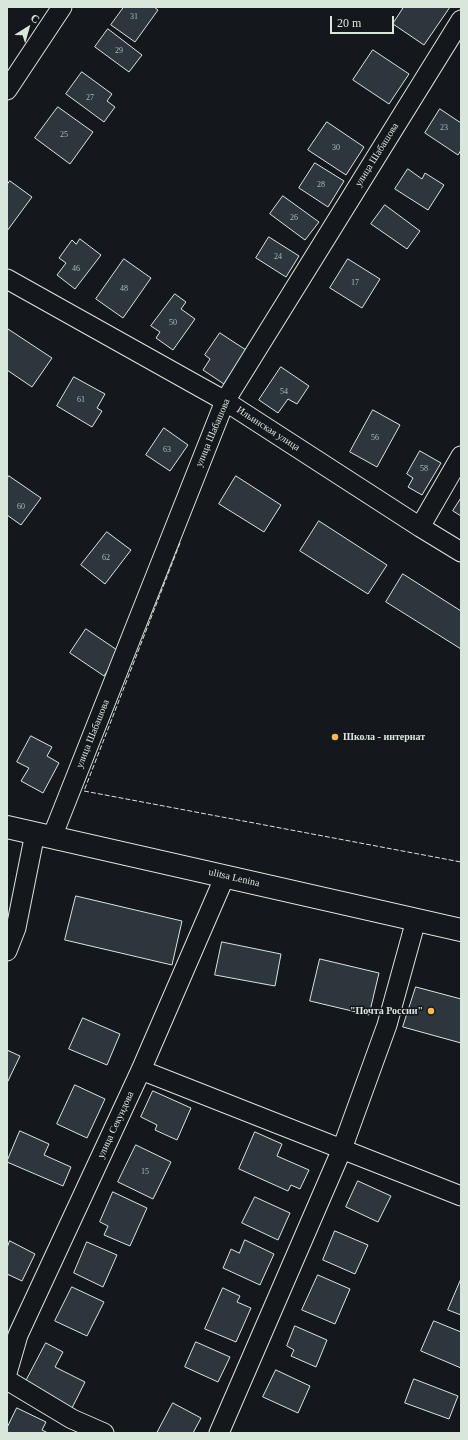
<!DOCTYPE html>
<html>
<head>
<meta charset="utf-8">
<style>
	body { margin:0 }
	#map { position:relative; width:468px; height:1440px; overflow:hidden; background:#14181c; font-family:"Times New Roman",serif }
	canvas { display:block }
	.frame { position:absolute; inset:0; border:8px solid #d8e6dc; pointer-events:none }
	.north { position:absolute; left:8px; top:8px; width:40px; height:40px; -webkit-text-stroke:3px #14181c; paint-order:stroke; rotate:37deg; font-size:11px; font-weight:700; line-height:16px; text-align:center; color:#d8e6dc }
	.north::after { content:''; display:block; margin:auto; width:14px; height:18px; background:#d8e6dc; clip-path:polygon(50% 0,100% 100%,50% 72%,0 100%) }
	.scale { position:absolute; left:330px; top:16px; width:64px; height:18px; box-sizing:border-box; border:2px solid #d8e6dc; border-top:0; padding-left:5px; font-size:12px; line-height:14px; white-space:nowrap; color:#d8e6dc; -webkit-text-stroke:3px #14181c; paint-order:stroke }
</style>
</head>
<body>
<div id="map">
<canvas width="468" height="1440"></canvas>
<div class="frame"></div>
<div class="north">С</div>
<div class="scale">20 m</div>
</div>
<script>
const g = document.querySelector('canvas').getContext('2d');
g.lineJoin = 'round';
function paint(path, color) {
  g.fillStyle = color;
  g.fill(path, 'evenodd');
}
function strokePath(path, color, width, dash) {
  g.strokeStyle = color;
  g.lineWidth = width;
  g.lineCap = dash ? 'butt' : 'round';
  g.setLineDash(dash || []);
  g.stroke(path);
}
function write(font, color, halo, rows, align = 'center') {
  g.font = font + ' "Times New Roman",serif';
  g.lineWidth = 3;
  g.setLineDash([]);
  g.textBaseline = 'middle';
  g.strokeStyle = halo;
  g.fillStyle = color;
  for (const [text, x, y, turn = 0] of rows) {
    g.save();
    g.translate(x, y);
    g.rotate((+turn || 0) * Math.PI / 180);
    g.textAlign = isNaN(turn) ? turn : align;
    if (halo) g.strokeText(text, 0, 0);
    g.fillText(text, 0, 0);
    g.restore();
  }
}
const building = new Path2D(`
	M124,7H154L158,10L135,42L111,25Z
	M404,7H450L424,45L393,24Z
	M108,29L142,55L129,72L95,47Z
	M373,50L409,74L389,104L353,80Z
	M82,72L112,94L107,101L115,107L104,122L66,94Z
	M58,107L93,132L70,164L35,138Z
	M440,109L461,123V150L458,155L425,133Z
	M327,122L364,147L346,175L308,150Z
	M315,163L344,181L328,207L299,188Z
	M408,169L422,179L425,173L444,185L428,210L395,189Z
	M10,181L32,197L7,231V185Z
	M283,196L319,222L305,240L270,214Z
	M385,205L420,231L407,249L371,224Z
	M269,237L299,256L286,277L256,258Z
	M80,239L101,255L75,289L57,275L66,263L59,258L72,240L76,244Z
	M124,259L151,278L123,318L96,299Z
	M348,259L380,279L362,308L330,288Z
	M175,294L186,302L181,309L195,319L173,350L156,338L160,332L151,326Z
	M8,329L52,358L32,387L7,370V331Z
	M220,333L246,350L224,384L203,370L210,359L205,355Z
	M281,367L309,386L297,404L288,399L278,413L259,400Z
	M74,377L105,394L97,408L102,411L92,427L57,406Z
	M373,410L400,425L377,467L350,452Z
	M164,428L188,445L170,471L146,455Z
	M420,451L441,463L422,495L408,487L413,478L407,474Z
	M9,476L41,498L21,525L7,515V479Z
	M236,476L281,505L264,532L219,504Z
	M461,498V516L453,511Z
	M319,521L387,565L368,594L300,551Z
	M107,532L131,550L105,584L81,565Z
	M403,574L461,611V649L386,602Z
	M86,629L120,652L104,676L70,653Z
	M31,736L52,747L47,756L59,763L43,793L21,781L29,768L17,762Z
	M76,896L182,921L172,965L65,940Z
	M222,942L281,954L275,986L215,975Z
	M320,959L379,973L369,1015L310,1001Z
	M416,987L461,999V1043L403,1027Z
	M83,1018L120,1034L107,1065L69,1049Z
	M7,1050L20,1056L7,1083Z
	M75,1085L105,1099L87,1138L57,1124Z
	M153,1091L191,1108L177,1140L155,1130L157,1125L141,1117Z
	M20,1131L49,1144L44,1155L71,1167L63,1186L7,1162Z
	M255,1132L282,1144L277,1156L309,1170L300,1189L291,1185L288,1191L239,1169Z
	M136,1145L171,1162L153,1199L118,1182Z
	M358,1181L391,1196L378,1222L346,1207Z
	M113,1192L147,1208L130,1246L104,1235L108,1226L100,1222Z
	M255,1197L290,1213L278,1240L242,1223Z
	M335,1231L368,1245L355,1274L323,1260Z
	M245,1240L274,1254L260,1285L223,1268L231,1249L239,1253Z
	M10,1241L35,1254L22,1281L7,1274V1248Z
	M87,1242L117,1255L103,1287L74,1273Z
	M318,1275L350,1289L335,1324L302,1310Z
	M461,1279V1315L448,1310Z
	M72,1287L104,1302L87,1336L55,1321Z
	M223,1288L240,1296L237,1302L251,1308L236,1342L205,1329Z
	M434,1321L461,1332V1368L421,1351Z
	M295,1326L327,1340L316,1367L291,1356L294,1350L287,1346Z
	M196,1342L230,1357L218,1382L185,1367Z
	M46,1343L63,1352L55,1367L85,1382L72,1408L25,1383Z
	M276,1370L310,1386L298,1413L263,1397Z
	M414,1379L458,1396L449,1419L405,1403Z
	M173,1403L201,1418L193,1433H157Z
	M17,1408L46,1422L42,1430L48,1433H7V1428Z`);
const minor = new Path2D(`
	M7,90L62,7
	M7,279L225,401L420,527L461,552
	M420,527L461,456
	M52,837L225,401L461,20
	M7,951L16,928L35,833
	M141,1070L461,1196
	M7,1373L18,1335L141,1070L225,876
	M7,1380L72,1419L104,1433
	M219,1433L342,1149L387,1025L416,920`);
const secondary = new Path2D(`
	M7,827L461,930`);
const fence = new Path2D(`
	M180,543L84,791L461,862`);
const markers = [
	[335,737,4,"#ffb74d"],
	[431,1011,4,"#ffb74d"]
];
const numberNames = [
	["31",134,17],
	["29",119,51],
	["27",90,98],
	["23",444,128],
	["25",64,135],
	["30",336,148],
	["28",321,185],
	["26",294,218],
	["24",278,257],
	["46",76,269],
	["17",355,283],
	["48",124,289],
	["50",173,323],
	["54",284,392],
	["61",81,400],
	["56",375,438],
	["63",167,450],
	["58",424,469],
	["60",21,507],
	["62",106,558],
	["15",145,1172]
];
const streetNames = [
	["улица Шабашова",377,155,-58],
	["Ильинская улица",268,429,33],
	["улица Шабашова",213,433,-67],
	["улица Шабашова",93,734,-68],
	["ulitsa Lenina",234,878,13],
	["улица Секундова",116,1125,-65]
];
const poiNames = [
	["Школа - интернат",343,737],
	["\"Почта России\"",423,1011,"right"]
];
paint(building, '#2c363c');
strokePath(building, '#d8e6dc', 1);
strokePath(minor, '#d8e6dc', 21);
strokePath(secondary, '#d8e6dc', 24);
strokePath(minor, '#14181c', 19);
strokePath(secondary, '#14181c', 22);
strokePath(fence, '#d8e6dc', 1, [5, 2]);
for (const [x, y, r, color] of markers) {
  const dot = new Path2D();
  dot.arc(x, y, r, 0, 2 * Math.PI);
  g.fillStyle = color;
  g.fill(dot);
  strokePath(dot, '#14181c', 1.5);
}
write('8px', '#adbab4', null, numberNames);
write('10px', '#d8e6dc', '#14181c', streetNames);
write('bold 10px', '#d8e6dc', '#14181c', poiNames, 'left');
</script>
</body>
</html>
